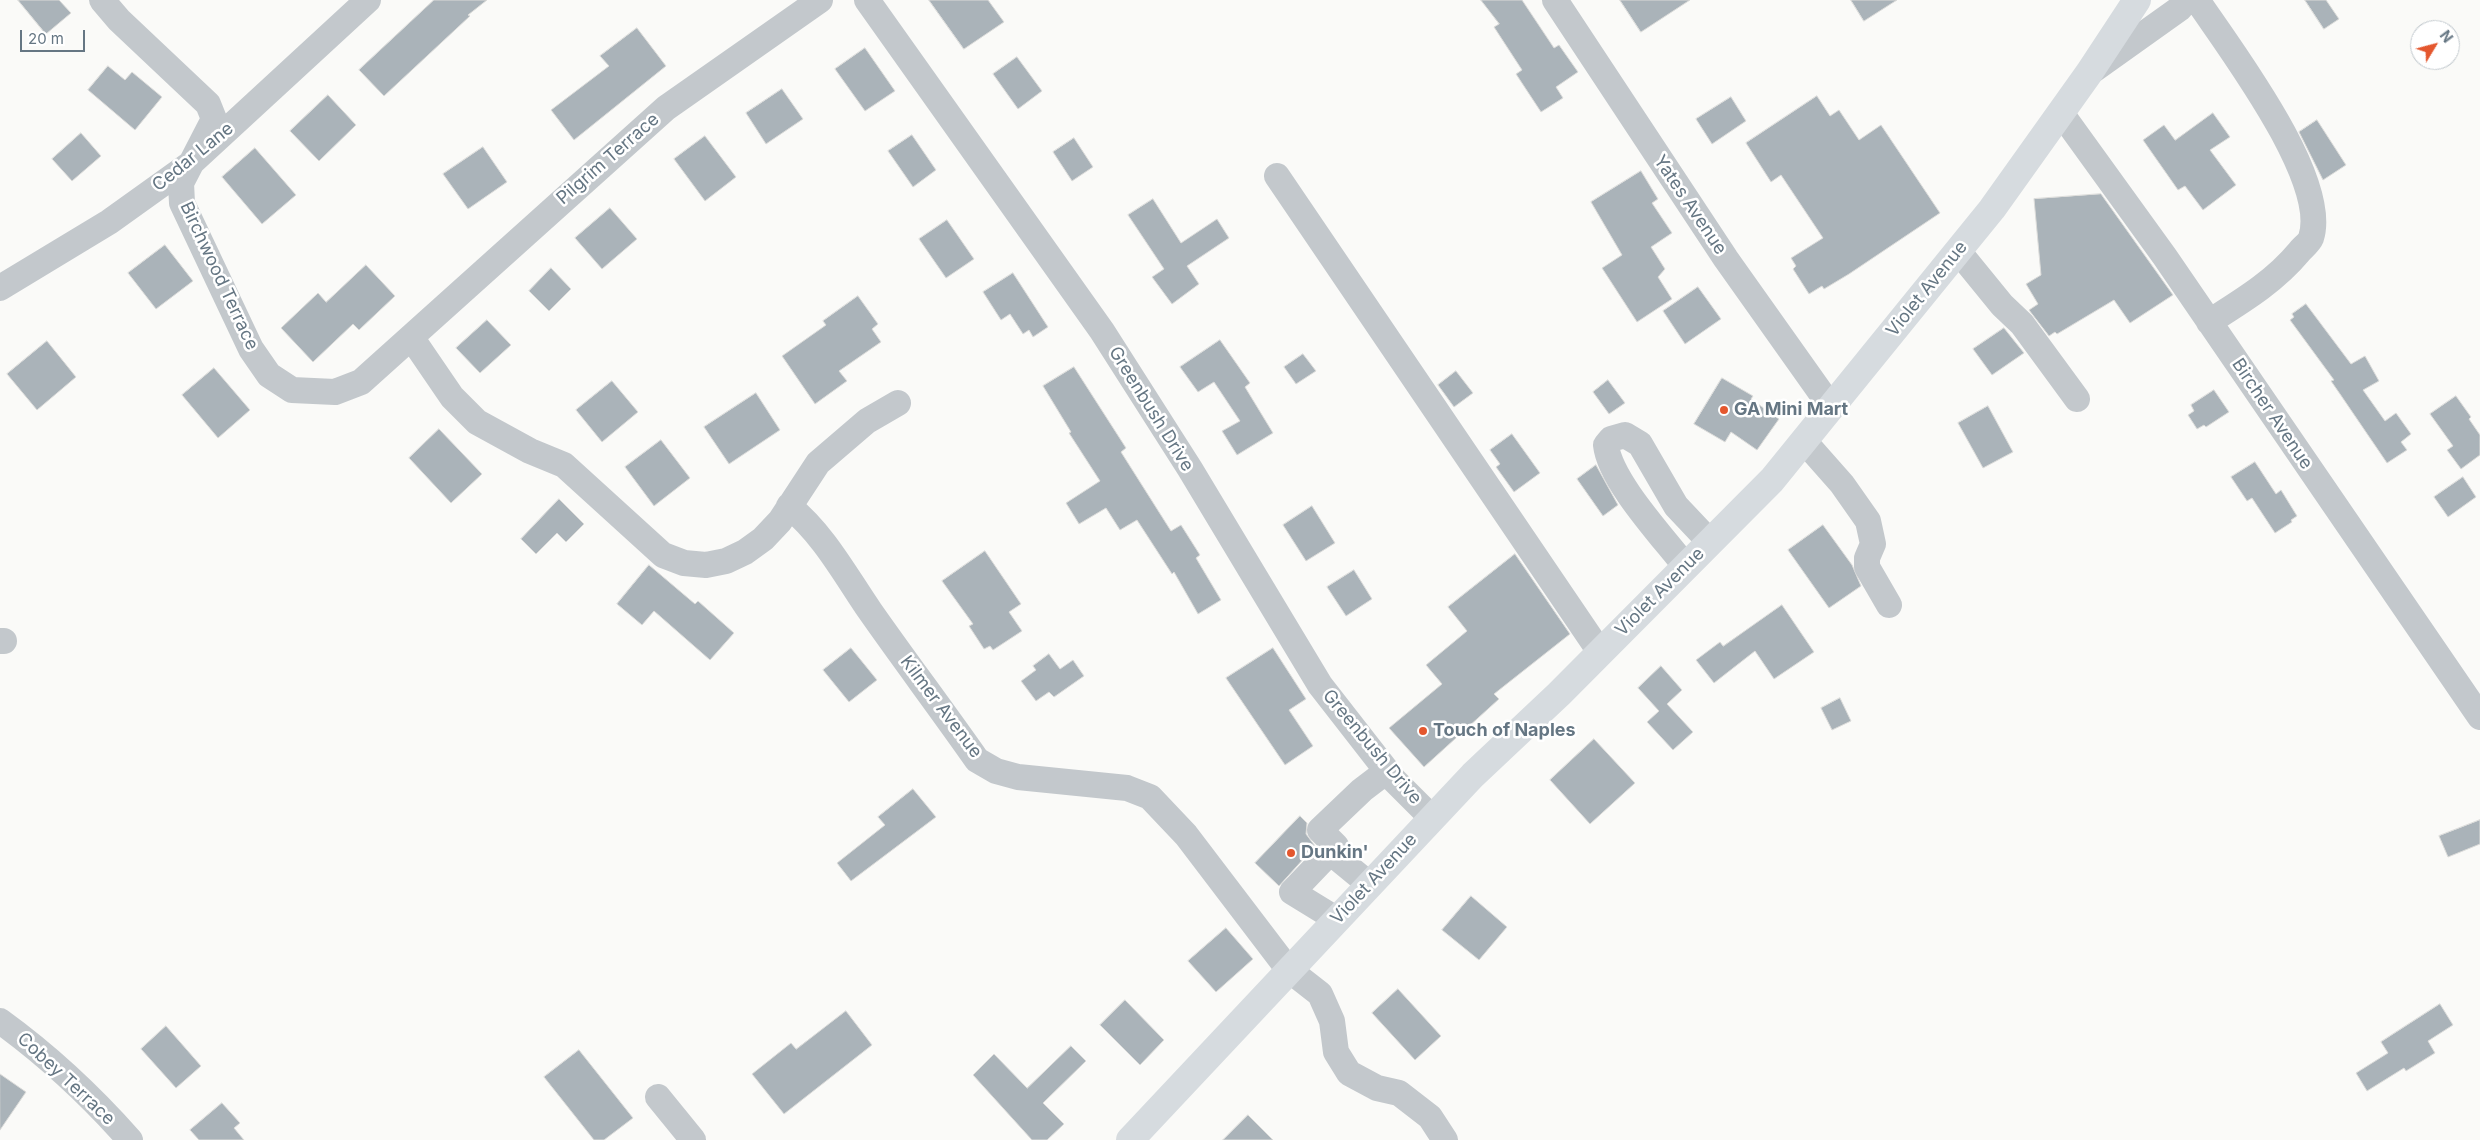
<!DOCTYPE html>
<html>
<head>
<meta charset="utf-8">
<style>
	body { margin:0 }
	#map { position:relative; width:2480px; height:1140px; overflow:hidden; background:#fafaf8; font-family:Inter,sans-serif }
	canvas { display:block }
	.north { position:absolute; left:2410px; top:20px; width:50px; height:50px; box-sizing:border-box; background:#fff; border:1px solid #c1c8cd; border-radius:50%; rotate:53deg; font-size:14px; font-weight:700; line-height:20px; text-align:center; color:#657683 }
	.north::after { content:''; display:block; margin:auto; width:18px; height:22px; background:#e4572e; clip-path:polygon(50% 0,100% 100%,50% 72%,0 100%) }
	.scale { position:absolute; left:20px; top:30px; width:65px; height:22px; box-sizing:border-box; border:2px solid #657683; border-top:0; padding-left:6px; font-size:15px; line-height:18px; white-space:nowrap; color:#657683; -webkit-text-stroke:4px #fff; paint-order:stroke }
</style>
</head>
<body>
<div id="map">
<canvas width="2480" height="1140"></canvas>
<div class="north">N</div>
<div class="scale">20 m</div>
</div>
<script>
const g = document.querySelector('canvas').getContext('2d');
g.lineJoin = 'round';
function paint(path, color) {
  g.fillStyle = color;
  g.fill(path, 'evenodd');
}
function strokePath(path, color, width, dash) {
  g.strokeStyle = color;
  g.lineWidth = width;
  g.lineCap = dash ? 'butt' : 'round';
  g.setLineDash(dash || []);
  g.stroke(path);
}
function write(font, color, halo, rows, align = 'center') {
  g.font = font + ' Inter,sans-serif';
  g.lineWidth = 5;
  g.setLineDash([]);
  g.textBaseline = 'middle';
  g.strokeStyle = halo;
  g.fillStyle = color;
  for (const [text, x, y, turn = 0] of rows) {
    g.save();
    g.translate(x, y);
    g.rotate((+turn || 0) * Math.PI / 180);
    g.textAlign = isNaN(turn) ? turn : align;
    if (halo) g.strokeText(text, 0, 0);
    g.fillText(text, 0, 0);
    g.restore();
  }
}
const building = new Path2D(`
	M18,0H59L71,13L46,34Z
	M434,0H487L468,15L470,16L384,96L359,70Z
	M929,0H988L1004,22L964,49Z
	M1481,0H1522L1554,48L1559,45L1578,72L1556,87L1563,98L1541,112L1516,74L1522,70L1494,27L1499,24Z
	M1620,0H1690L1641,32Z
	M1851,0H1897L1864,21Z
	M2305,0H2326L2339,19L2324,29Z
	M637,28L666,66L574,140L551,110L609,66L600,56Z
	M865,48L895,91L865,111L835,69Z
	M1017,57L1042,91L1018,109L993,74Z
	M108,66L125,80L132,72L162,97L135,130L88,90Z
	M782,89L803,119L766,144L746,113Z
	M328,95L356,125L319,161L290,131Z
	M1817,96L1830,116L1839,110L1859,140L1881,125L1940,213L1849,274L1824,289L1822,286L1809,294L1793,269L1796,266L1791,258L1823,238L1781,175L1771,182L1746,143Z
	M1731,97L1746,121L1712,144L1696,119Z
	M2213,113L2230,137L2210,150L2236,185L2203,210L2185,186L2178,190L2143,140L2164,125L2175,140Z
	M2317,120L2346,165L2323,180L2299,132Z
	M81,133L101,156L72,181L52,159Z
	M912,135L936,170L913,187L888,151Z
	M705,136L736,177L705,201L674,159Z
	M1074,138L1093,167L1072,181L1053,152Z
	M483,147L507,182L468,209L443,174Z
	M255,148L296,195L262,224L222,177Z
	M1641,171L1658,199L1652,203L1672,233L1651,247L1665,269L1658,277L1672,299L1637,322L1602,268L1622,255L1591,202Z
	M2101,194L2173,295L2130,323L2114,300L2057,334L2055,332L2049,336L2029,310L2038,304L2026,284L2041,275L2034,199Z
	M1153,199L1181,243L1217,219L1229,238L1187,266L1199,284L1172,304L1152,277L1164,269L1128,215Z
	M610,208L637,239L602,269L575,238Z
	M947,220L974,259L946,278L919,239Z
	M165,245L193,281L156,309L128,273Z
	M366,265L395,296L359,330L353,324L313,362L281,328L318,293L326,302Z
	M551,268L571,289L549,311L529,291Z
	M1013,273L1048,327L1033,337L1029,330L1023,334L1010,314L1001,320L983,292Z
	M1698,287L1721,319L1685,344L1663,311Z
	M858,296L878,324L872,329L881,342L839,371L847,381L815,404L782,356L826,325L823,321Z
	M2306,304L2351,364L2365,356L2379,381L2363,390L2385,421L2396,413L2411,434L2401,442L2407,450L2387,463L2340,394L2331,381L2334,380L2290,320L2294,317L2292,314Z
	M487,320L511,345L480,373L456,348Z
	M2004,328L2024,353L1992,375L1973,349Z
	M1220,340L1250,383L1245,387L1273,433L1237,455L1222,431L1240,421L1214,382L1198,392L1180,367Z
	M47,341L76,377L37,410L7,374Z
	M1303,354L1316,371L1296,384L1284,367Z
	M1074,367L1126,448L1121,452L1171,531L1181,525L1200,555L1196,558L1221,600L1198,614L1174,572L1172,574L1137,520L1120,530L1106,508L1079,524L1066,503L1100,481L1069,433L1071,432L1043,386Z
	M214,368L250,410L218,438L182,395Z
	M1456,371L1473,393L1454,407L1438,385Z
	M1722,378L1753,396L1751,399L1779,419L1757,450L1731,432L1725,442L1694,424Z
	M1608,380L1625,403L1609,414L1593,392Z
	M612,381L638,412L602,442L576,410Z
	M2214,390L2229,412L2206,427L2204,425L2197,429L2188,415L2194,411L2191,405Z
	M756,393L780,430L729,464L704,427Z
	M2456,396L2471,417L2469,419L2480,435V455L2461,469L2447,450L2453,446L2430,414Z
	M1988,406L2013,452L1983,468L1958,423Z
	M439,429L482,474L451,503L409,458Z
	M1512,434L1540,473L1514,492L1496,467L1500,464L1490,450Z
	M661,440L690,478L654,506L625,467Z
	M2255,462L2276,494L2281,490L2297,516L2291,520L2292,522L2275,533L2252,498L2247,501L2231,477Z
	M1596,465L1618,505L1603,516L1577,479Z
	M2463,477L2476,497L2448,517L2434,497Z
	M559,499L584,524L566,542L557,533L536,554L521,539Z
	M1312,506L1335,543L1306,561L1283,525Z
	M1823,525L1852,565L1861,586L1829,608L1788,550Z
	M985,551L1021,604L1009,612L1022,631L993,650L990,646L984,649L969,626L973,624L942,581Z
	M1515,554L1570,634L1494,694L1499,699L1424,767L1389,728L1442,684L1426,665L1467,631L1448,607Z
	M649,565L695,604L698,601L734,633L710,660L654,611L642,625L617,604Z
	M1354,570L1372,599L1346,616L1327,587Z
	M1782,605L1814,652L1774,679L1755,651L1714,683L1696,660L1720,642L1723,646Z
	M851,648L877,680L849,702L823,670Z
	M1273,648L1306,699L1289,710L1313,746L1285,765L1226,678Z
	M1049,654L1060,669L1073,660L1084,676L1054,697L1049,692L1036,701L1021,681L1036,670L1033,666Z
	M1661,666L1682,690L1667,704L1693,732L1673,750L1647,722L1659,711L1638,688Z
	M1840,698L1851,721L1832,730L1821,708Z
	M1594,739L1635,783L1590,824L1550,780Z
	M913,789L936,817L851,881L837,863L885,825L878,817Z
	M1300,816L1307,823L1306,834L1315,846L1279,886L1255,863Z
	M2480,820V844L2448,857L2439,836Z
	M1471,896L1507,927L1479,960L1442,930Z
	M1226,928L1253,959L1216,992L1188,961Z
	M1398,989L1441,1036L1415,1060L1372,1013Z
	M1125,1000L1164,1040L1140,1065L1100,1025Z
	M2440,1004L2453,1025L2428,1041L2435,1053L2406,1071L2404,1068L2367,1091L2356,1073L2388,1053L2381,1042Z
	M846,1011L872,1045L784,1114L752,1074L791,1043L796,1049Z
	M166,1026L201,1066L176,1088L141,1049Z
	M1071,1046L1086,1061L1043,1103L1064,1124L1047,1140H1032L973,1075L994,1054L1027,1088Z
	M579,1050L633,1118L604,1140H594L544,1077Z
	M0,1074L26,1092L0,1130Z
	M222,1103L240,1123L234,1128L244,1140H199L190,1130Z
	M1248,1115L1273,1140H1223Z`);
const minor = new Path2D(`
	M102,0L119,20L208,104L214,119L181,183L182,203L251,349L269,375L292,390L335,392L361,382L666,108L820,0
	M867,0L1102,331L1190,469L1320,685L1394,780L1432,818
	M1555,0L1726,259L1831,407
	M2197,0C2230,49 2330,180 2311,238C2309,243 2302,248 2299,252C2274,282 2242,301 2209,322
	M2092,71L2179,9L2187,0
	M2061,113L2165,257L2480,717
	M1277,176L1600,652
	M1958,251L2002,305L2022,324L2077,399
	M0,288L109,222L190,164L368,0
	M411,337L452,397L477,422L530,451L564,465L663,555L684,563L706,565L726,561L745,552L763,539L780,521L818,463L867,421L898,403
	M1804,441L1842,484L1868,521L1873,544L1867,558V567L1889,605
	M789,506C824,535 844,573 870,611C905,661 942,710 977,760L996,771L1018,777L1127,788L1150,797L1186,835L1288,969L1320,994L1332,1021L1336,1052L1349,1073L1377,1088L1399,1093L1430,1117L1445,1140
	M1686,567C1663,537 1610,481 1606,445L1611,439L1625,435L1640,444L1676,506L1710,542
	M0,641H4
	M1330,852L1369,884
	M1336,919L1292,892L1336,846L1320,830L1362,790L1387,771
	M0,1021C47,1055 91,1096 130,1140
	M658,1097L693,1140`);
const major = new Path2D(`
	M1130,1140L1473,775L1559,694L1772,480L1992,209L2089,73L2137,0`);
const markers = [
	[1724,410,5,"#e4572e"],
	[1423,731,5,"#e4572e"],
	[1291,853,5,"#e4572e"]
];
const streetNames = [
	["Cedar Lane",193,157,-39],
	["Pilgrim Terrace",608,159,-41],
	["Yates Avenue",1690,205,56],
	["Birchwood Terrace",219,276,65],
	["Violet Avenue",1927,289,-51],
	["Greenbush Drive",1151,409,58],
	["Bircher Avenue",2272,414,56],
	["Violet Avenue",1660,592,-45],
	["Kilmer Avenue",941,707,53],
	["Greenbush Drive",1372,747,50],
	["Violet Avenue",1374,879,-47],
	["Cobey Terrace",66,1079,43]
];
const poiNames = [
	["GA Mini Mart",1734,410],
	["Touch of Naples",1433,731],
	["Dunkin'",1301,853]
];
paint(building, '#aab3b9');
strokePath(building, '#dcdcda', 1);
strokePath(minor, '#c3c8cc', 26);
strokePath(major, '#d6dbdf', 28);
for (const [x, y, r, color] of markers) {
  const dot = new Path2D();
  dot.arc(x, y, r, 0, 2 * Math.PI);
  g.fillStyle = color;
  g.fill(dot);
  strokePath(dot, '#fff', 2);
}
write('18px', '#657683', '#fff', streetNames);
write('bold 18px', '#657683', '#fff', poiNames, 'left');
</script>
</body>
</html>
